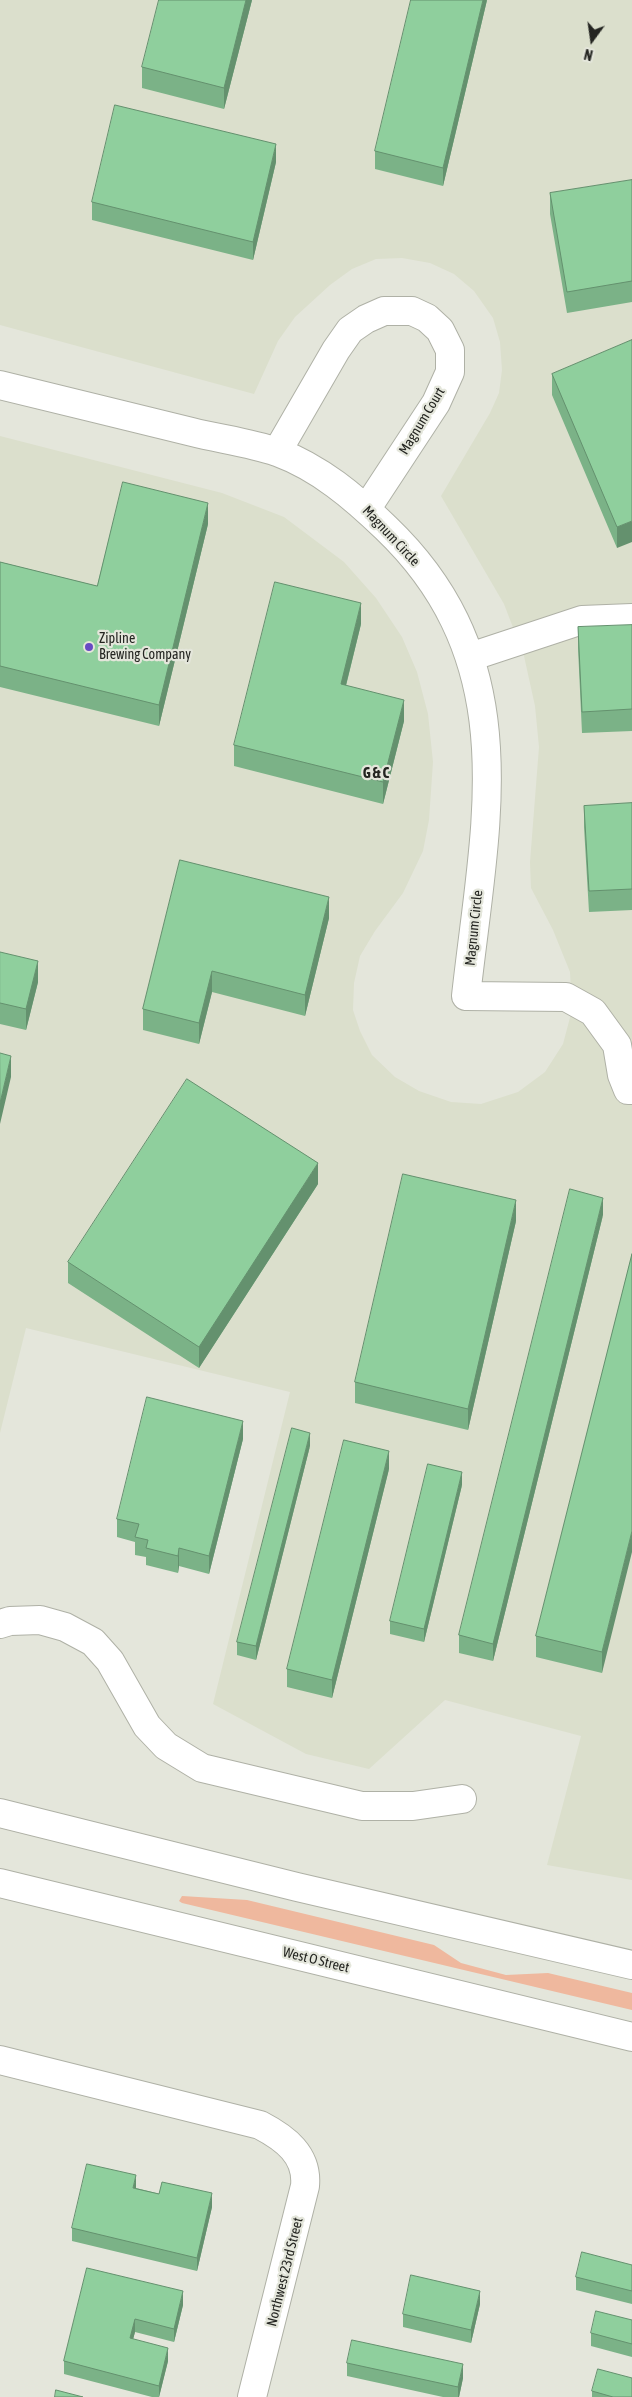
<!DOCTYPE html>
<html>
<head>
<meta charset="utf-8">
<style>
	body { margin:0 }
	#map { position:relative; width:632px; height:2397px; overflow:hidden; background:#e4e6db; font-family:"Asap Condensed",sans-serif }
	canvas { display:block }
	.north { position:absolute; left:567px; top:15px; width:50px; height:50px; -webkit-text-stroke:4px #e4e6db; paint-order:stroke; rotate:194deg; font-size:14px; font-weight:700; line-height:20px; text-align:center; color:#242521 }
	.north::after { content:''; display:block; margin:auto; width:18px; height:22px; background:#242521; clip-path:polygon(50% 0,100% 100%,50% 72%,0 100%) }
</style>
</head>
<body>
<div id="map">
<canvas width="632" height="2397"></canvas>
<div class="north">N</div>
</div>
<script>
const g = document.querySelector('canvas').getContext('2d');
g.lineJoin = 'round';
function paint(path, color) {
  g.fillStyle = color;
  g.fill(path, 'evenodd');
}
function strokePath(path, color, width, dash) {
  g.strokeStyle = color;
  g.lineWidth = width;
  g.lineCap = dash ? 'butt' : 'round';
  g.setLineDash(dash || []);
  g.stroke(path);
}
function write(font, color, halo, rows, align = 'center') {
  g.font = font + ' "Asap Condensed",sans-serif';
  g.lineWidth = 4.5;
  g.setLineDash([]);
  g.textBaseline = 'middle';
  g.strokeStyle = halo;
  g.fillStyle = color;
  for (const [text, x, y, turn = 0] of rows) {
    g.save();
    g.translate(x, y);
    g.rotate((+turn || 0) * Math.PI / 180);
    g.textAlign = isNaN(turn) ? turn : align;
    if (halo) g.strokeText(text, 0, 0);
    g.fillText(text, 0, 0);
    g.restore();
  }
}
const built = new Path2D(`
	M0,0H632V1880L547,1865L581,1736L445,1700L369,1769L306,1754L213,1704L290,1392L26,1328L0,1433V436L222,493L284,517L344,562L376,598L402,637L417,672L428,714L433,762L429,820L423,851L403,893L375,931L360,956L354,983L353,1010L360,1031L372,1055L395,1077L419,1091L451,1102L481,1104L518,1092L545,1072L563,1044L572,1010L570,972L553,930L531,888L530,862L539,747L535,706L524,656L504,604L441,496L490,413L499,393L502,370L500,342L493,318L474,291L454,274L430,263L402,258L376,259L352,269L330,285L295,317L278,341L254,394L0,325Z`);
const green = new Path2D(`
	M182,1896L247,1900L434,1945L461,1963L506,1975L548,1973L632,1993V2010L182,1903L179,1901Z`);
const minor = new Path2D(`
	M0,385C64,401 128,416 192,432C220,439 251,443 277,452C320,468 354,497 386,528C527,663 485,823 466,996L566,997L593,1012L617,1045L622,1075L628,1090H632
	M277,452L336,350L350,330L366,319L384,311H412L427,318L440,330L450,350V372L436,403L367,508
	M470,657L582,620L632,618
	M0,1624L10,1621L40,1620L65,1627L93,1642L110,1661L147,1726L166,1746L202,1768L362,1806H413L462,1799
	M0,2060L260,2125C285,2138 308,2155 305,2186L252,2397`);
const major = new Path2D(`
	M0,1813L297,1887L632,1965
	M0,1883L632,2037`);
const wall = new Path2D(`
	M252,0L224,109L142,88V67Z
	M487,0L443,186L375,169V151Z
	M276,162L253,260L92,220V202Z
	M632,180V302L567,313L550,214V193Z
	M632,340L617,548L552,395V374Z
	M208,524L159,726L0,687V562L97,586Z
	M361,624L346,686L404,721L383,804L234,766V745Z
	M632,625V731L582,733L578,648V627Z
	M632,803V910L589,912L584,827V806Z
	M180,860L329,918L305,1016L212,992L199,1044L143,1030V1009Z
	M0,952L38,982L26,1030L0,1024Z
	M318,1184L199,1368L68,1283V1262Z
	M603,1215L493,1661L459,1653V1635Z
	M516,1221L468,1430L355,1403V1382Z
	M632,1254L602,1673L536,1657V1636Z
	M243,1439L209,1574L179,1566L178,1573L146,1565V1557L135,1555V1542L117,1537V1519Z
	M310,1446L256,1660L237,1655V1642Z
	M389,1469L332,1698L287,1687V1669Z
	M462,1485L424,1642L390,1634V1621Z
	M136,2188L212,2207L197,2271L72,2241V2228Z
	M632,2265V2304L576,2290V2277Z
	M87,2268L183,2305L174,2342L135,2332L133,2339L168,2361L159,2397H152L64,2374V2361Z
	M480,2304L471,2343L403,2327V2314Z
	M632,2320V2357L591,2346V2333Z
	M347,2363L463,2378L459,2397H443L347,2376Z
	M592,2391L632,2397H592Z`);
const shadedWall = new Path2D(`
	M246,0H252L224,109V88Z
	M483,0H487L443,186V168Z
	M276,144V162L253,260V242Z
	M208,503V524L159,726V705Z
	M632,521V542L617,548V527Z
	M361,603V624L341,705V684Z
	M404,700V721L383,804V782Z
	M329,897V918L305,1016V995Z
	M38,961V982L26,1030V1009Z
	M212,971V992L199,1044V1023Z
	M11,1056V1077L0,1124V1103Z
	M318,1163V1184L199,1368V1347Z
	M603,1198V1215L493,1661V1644Z
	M516,1200V1221L468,1430V1409Z
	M243,1421V1439L209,1574V1556Z
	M310,1433V1446L256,1660V1646Z
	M389,1451V1469L332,1698V1680Z
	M462,1472V1485L424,1642V1629Z
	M632,1531V1552L602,1673V1652Z
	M179,1548V1566L178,1573V1556Z
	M136,2175V2188H133Z
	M212,2193V2207L197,2271V2258Z
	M183,2291V2305L174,2342V2329Z
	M480,2291V2304L471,2343V2330Z
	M135,2319V2332L130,2351V2338Z
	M168,2348V2361L159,2397V2386Z
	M463,2364V2378L459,2397H458V2387Z`);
const building = new Path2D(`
	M159,0H246L224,88L142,67Z
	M411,0H483L443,168L375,151Z
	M115,105L276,144L253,242L92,202Z
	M632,180V281L567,292L550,193Z
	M632,340V521L617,527L552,374Z
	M123,482L208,503L159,705L0,666V562L97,586Z
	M275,582L361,603L341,684L404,700L383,782L234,745Z
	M632,625V709L582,712L578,627Z
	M632,803V889L589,891L584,806Z
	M180,860L329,897L305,995L212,971L199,1023L143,1009Z
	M0,952L38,961L26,1009L0,1003Z
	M0,1053L11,1056L0,1103Z
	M187,1079L318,1163L199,1347L68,1262Z
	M403,1174L516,1200L468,1409L355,1382Z
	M570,1189L603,1198L493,1644L459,1635Z
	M632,1254V1531L602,1652L536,1636Z
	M147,1397L243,1421L209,1556L179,1548L178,1556L146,1548L148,1540L135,1537L139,1524L117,1519Z
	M292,1428L310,1433L256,1646L237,1642Z
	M344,1440L389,1451L332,1680L287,1669Z
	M428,1464L462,1472L424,1629L390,1621Z
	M87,2164L136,2175L133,2188L159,2194L162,2182L212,2193L197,2258L72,2228Z
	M582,2252L632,2265V2291L576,2277Z
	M87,2268L183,2291L174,2329L135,2319L130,2338L168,2348L159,2386L64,2361Z
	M411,2275L480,2291L471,2330L403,2314Z
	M596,2311L632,2320V2344L591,2333Z
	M352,2340L463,2364L458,2387L347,2363Z
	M598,2369L632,2378V2397H613L592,2391Z
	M56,2390L83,2397H55Z`);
const markers = [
	[89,647,5,"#674ac3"]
];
const streetNames = [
	["Magnum Court",422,421,-59],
	["Magnum Circle",391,536,47],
	["Magnum Circle",474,928,-84],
	["West O Street",316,1960,14],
	["Northwest 23rd Street",285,2272,-76]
];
const poiNames = [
	["Zipline",99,639],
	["Brewing Company",99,655]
];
const neighbourhoodNames = [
	["G & C",376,773]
];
paint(built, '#dbdfcc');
paint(green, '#efb89e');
strokePath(minor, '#afb1a6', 30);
strokePath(major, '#afb1a6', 30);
strokePath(minor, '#fff', 28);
strokePath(major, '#fff', 28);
paint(wall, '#7bb287');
paint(shadedWall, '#64916e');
paint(building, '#8fcf9d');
strokePath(building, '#64916e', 1);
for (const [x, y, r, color] of markers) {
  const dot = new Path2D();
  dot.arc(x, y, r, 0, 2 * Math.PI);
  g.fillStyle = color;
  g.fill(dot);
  strokePath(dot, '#e4e6db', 2);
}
write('14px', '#242521', '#e4e6db', streetNames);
write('14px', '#242521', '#e4e6db', poiNames, 'left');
write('bold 15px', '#242521', '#e4e6db', neighbourhoodNames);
</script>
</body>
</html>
